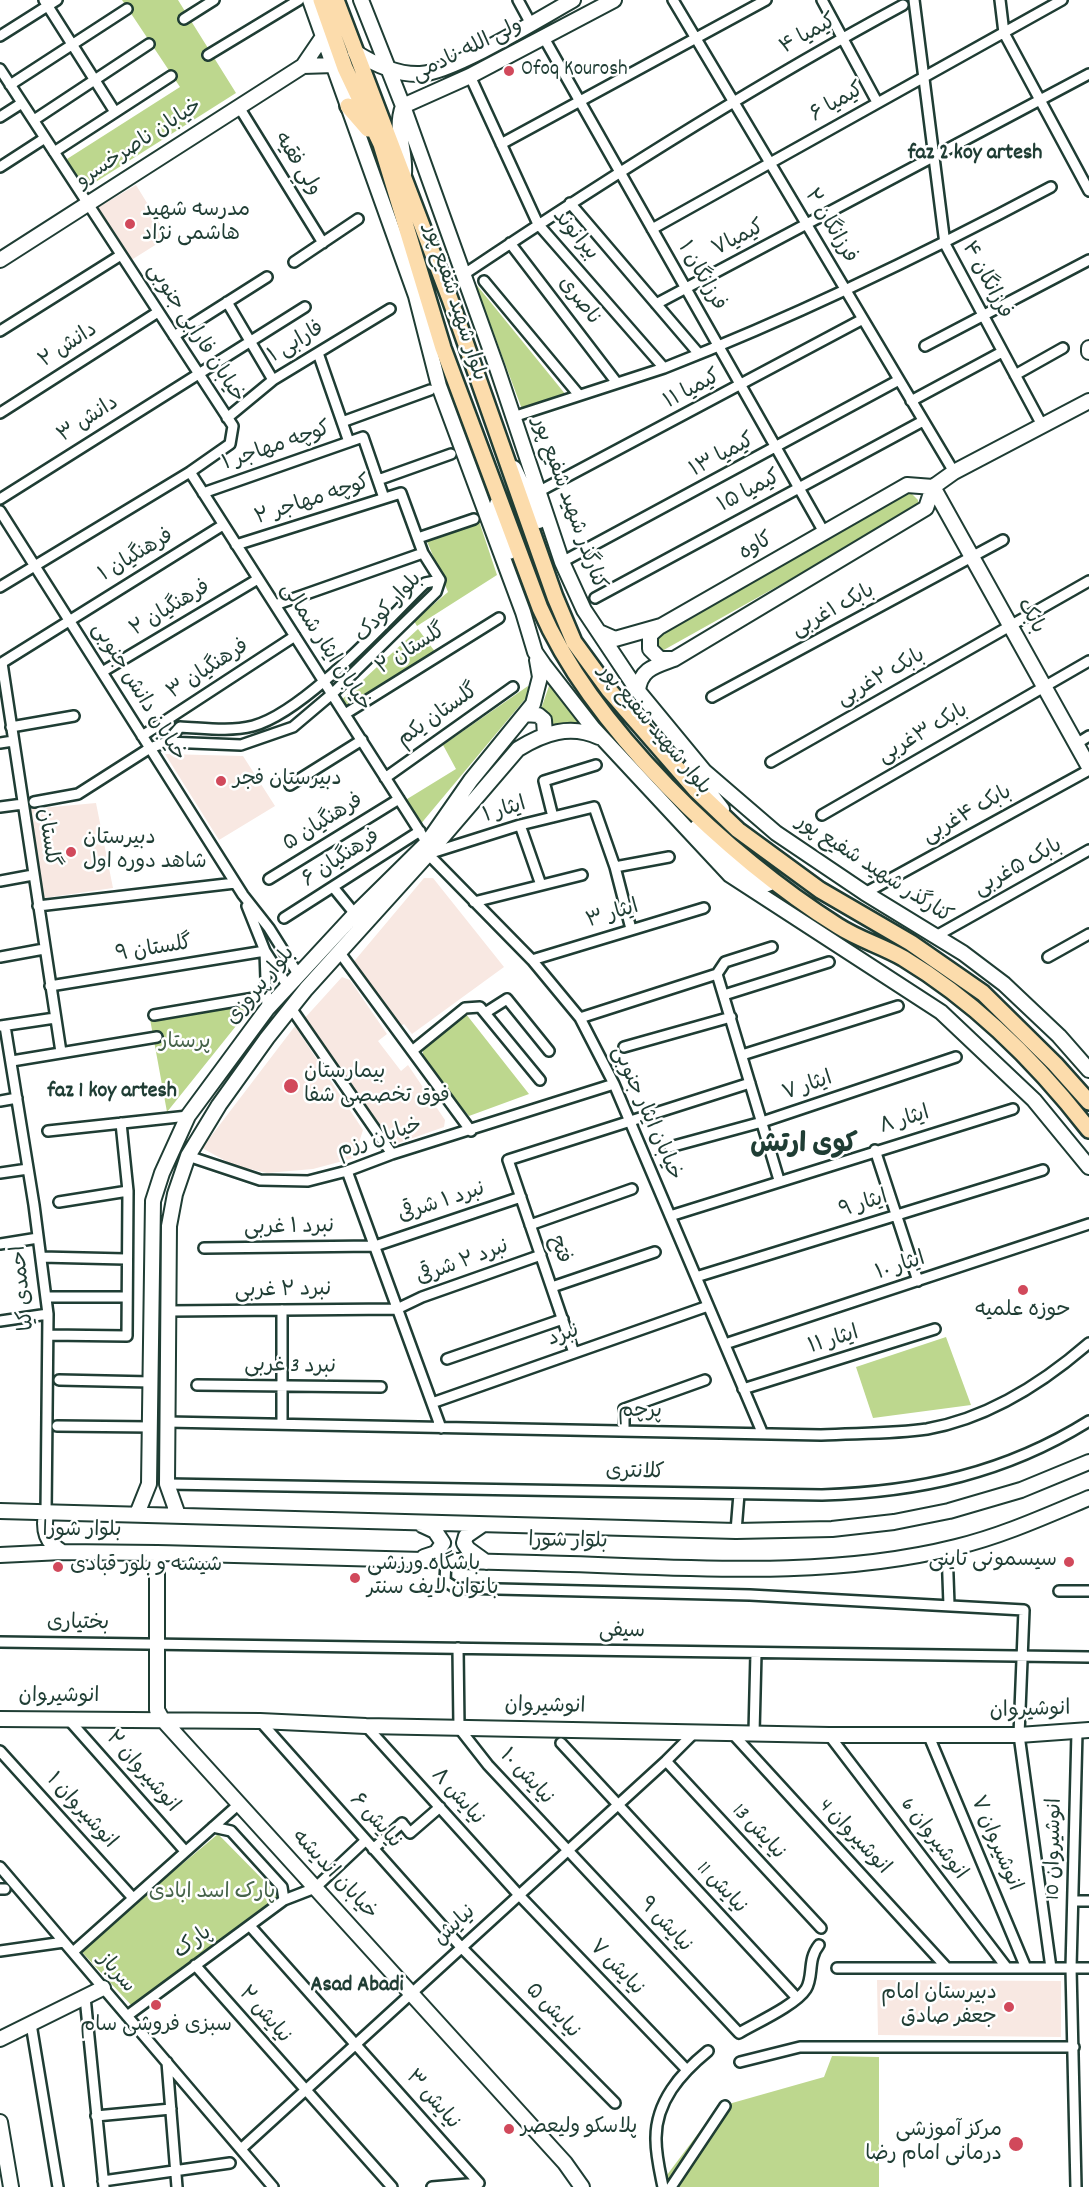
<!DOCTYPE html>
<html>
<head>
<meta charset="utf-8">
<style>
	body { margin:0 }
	canvas { display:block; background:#fff }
</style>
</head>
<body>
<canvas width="1089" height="2187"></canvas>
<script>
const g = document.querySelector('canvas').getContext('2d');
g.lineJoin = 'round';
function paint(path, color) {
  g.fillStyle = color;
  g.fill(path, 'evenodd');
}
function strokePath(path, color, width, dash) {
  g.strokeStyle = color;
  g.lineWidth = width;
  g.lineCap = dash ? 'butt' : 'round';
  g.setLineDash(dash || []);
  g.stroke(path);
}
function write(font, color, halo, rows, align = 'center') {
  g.font = font + ' Dekko,"Playpen Sans Arabic",sans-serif';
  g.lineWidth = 5;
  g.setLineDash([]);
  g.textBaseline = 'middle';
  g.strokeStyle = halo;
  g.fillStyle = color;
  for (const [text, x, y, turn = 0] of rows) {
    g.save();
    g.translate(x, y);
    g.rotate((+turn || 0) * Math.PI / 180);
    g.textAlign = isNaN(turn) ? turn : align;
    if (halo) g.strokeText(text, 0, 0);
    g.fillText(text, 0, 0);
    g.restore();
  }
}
const built = new Path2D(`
	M136,185L168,237L125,264L92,211Z
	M165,754L243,756L275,806L219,840Z
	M96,803L113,888L44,898L30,809Z
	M424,878H433L504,967L412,1034L404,1024L396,1029L351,965Z
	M342,977L350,980L387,1034L378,1041L401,1071L408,1065L445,1120L444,1127L393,1145L303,1020Z
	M295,1026L363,1130L354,1158L313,1169L267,1173L233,1165L202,1148Z
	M877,1980L1061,1981V2037L878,2035Z`);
const green = new Path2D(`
	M122,0H178L236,93L83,190L67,159L180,87Z
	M475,283L566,395L523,412Z
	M910,492L918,500V506L914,510L662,651H656L651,638L901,494Z
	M479,521L497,575L417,626L414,621L448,592L426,539Z
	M418,629L436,653L342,713L336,705Z
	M550,683L583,724H566L552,729L550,720L539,715Z
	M528,686L531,692L414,832L399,804L456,769L443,745Z
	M243,1005L244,1016L167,1112L150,1019Z
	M466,1014L529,1094L469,1116L423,1062V1045Z
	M946,1337L971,1405L873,1418L856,1367Z
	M218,1834L280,1897L132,2006L80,1950Z
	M832,2056L879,2057V2187H658L718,2107L824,2077Z`);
const street = new Path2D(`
	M44,0L115,112
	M518,0L531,24
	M673,0L954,472
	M822,0L877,102
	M914,0L945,244L1042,425
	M1000,0L1004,33L1089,191
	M184,19L214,0
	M0,36L57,0
	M544,38L825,534
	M208,55L299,0
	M0,69L233,426L230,444L190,472L0,587
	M470,76L538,224L664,368L513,417
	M10,85L127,9
	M239,107L323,243
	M0,117L22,103
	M34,120L149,44
	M501,144L766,0
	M54,152L171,76
	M0,167L45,138
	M570,203L699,354
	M652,229L1062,0
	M510,243L617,383
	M294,262L358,219
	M463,275C606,179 751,87 903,5
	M484,281L579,395
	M227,302L273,380
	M656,304L1089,74
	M0,331L121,255
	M174,336L267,277
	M925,346L1089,260
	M318,353L349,442
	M664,368C797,316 925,254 1051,187
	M1015,375L1063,348
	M911,401L1002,352
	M0,413L158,312
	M227,418L273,380L390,309
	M342,422L430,390
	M190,472L427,843
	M378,480L451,454
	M538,492L863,319
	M203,493L363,437L384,498
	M0,499L305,307
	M0,511L243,895L269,928L298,974
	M418,538L474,519
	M236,545L401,493L423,553L440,580
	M562,562L899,380
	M595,598L923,421
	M275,605L423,553
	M2,663L61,1052
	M0,664L223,525
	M102,672L258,579
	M712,697L1003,540
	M345,714L499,618
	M11,727L74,716
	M142,736L295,636
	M167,742L180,727C204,728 229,732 253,726C305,712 385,622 425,583L440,580
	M0,743L13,741
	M1076,744L1089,736
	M771,762L1089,581
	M385,778L513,687
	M290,785L362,740
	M34,802L78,794L150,748L167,742L241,745L293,727L332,694L393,634L436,592L440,580
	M0,807L23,804
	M822,815L1089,661
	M553,817L544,781L596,765
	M520,825L541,885
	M615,867L669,857
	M269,879L399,799
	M0,881L33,875
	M333,887L355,914
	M865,893L1089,770
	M474,902L582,875
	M38,906L235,883
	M247,906L265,951L287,985
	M284,918L420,831
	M631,929L615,867L594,807L520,825L428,854L532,960L580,1018L614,1084L762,1432
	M936,936L1089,850
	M340,953L471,1131
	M0,957L44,949
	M1048,957L1089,934
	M532,960L704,908
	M717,974L779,1180
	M717,974L725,962L772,947
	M50,986L265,951L267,1009
	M724,995L829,962
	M291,1008L392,1154
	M485,1013L507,999L549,1051
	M154,1015L266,996
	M580,1018L717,974
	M1,1026L55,1018
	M5,1026L34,1205L48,1314L46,1513
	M624,1047L731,1017
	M412,1051L465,1008L480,1007L540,1080
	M742,1055L898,1006
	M12,1061L157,1037
	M0,1101L17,1098
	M48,1131L188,1116
	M670,1147L762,1122L956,1057
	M875,1150L918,1281
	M188,1156L260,1180L308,1181L347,1171L392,1154L614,1084
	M347,1171L441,1428
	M0,1173L28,1169
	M59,1202L128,1191
	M670,1216L1013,1109
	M530,1225L632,1189
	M0,1244L38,1238
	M204,1248L375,1246L521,1197
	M41,1257L125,1259
	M696,1277L1043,1170
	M552,1287L655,1252
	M46,1297H127
	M282,1310V1424
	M169,1311L397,1309L422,1297L541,1255
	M0,1321L48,1314
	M48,1335L127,1336L128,1191L121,1123
	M725,1344L1089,1224
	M574,1353L508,1160L750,1083
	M447,1359L563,1319
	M59,1380L151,1382
	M197,1385L381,1387
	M743,1389L935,1329
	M432,1403L708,1306
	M167,1422L821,1435C856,1433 893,1434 927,1429C989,1418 1043,1383 1089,1343
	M57,1426L151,1427
	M624,1431V1409L705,1380
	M167,1484L822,1495C919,1492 1006,1473 1089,1421
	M736,1531L739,1494
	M947,1549L949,1605
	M446,1561L445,1581L456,1588L750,1595L1024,1610L1019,1735L1051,1968
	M1059,1591H1089
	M0,1642L1089,1657
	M458,1648L459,1728L488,1765L739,2033C756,2023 796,2005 806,1989C814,1976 807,1960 819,1945
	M69,1720L185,1851
	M260,1721L461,1947L615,2103
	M366,1726L518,1894L686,2069
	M732,1733L947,1968
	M754,1733L756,1653
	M928,1734L1026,1968
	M829,1735L1007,1968
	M561,1743L797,1998
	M0,1751L133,1898
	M666,1761L821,1928
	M213,1827L231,1831L282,1887L284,1900
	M373,1849L402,1823L410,1833L440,1807
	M0,1867L273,2187
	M0,1889H5
	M1073,1901H1089
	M250,1926L479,2183
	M0,1951L64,1942
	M73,1952L239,1804
	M195,1965L392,2187
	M837,1968H1089
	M85,1997L104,2187
	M127,2016L284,1900L315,1888L365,1841
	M31,2024L58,2187
	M167,2062L177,2187
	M740,2062L800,2047H1074
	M96,2116L171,2109
	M241,2149L666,1761L695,1732
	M103,2181L230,2163
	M432,2187L479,2183
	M663,2187C660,2172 656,2156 656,2140C655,2102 681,2073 708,2051
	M671,2187L725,2106
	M1076,2187L1071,1968L1077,1732`);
const secondary = new Path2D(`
	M310,0L416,296L439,386L523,612L535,652L544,665L593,728L730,875L941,1012L1034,1100L1089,1167
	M361,0L403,106L497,368L562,562L584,610L638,691L704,771L776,833L865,893L963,953L1004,984L1059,1036L1089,1070
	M322,38L303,66L334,65
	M355,52C374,64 396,75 420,74C452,73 541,18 573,0
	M404,174C406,150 394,131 403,106L470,76L614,0
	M0,260L303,66
	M1089,348V352
	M1089,401L954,472L933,487L1089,767
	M514,468L539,521
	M497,504L509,552
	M659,627L650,635V649L660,659H671
	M599,632L615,639L661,626L907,485L933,487L926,508L674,659C655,666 640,669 638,691
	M525,714L538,715L544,720L545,735
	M690,767L722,809
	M697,827L738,865L768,884
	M0,1511L736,1531L832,1529L894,1522L949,1511L1021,1490L1089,1462
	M46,1513C43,1531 46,1542 62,1552
	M137,1514L149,1484L153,1201L162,1173L188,1116L267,1009L355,914L427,843L471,780L533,704L540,677L537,660
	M178,1515L167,1484L169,1226L175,1194L188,1156L219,1105L267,1038L306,989L428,854L518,749C544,733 570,724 599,737
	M422,1525L435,1531L443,1543L436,1553L424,1557
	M482,1525L466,1536L464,1543L468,1549L486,1562
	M157,1553V1710L162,1719L565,2163L582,2187
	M0,1555L62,1552L157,1553C283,1557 409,1560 536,1563C674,1566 820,1581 956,1547C1002,1536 1046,1516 1089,1498
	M0,1719L260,1721L366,1726L829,1735H1019L1089,1730
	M0,2039L103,1988
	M0,2122L11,2187`);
const primary = new Path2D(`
	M321,0L345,68L381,144L443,348L540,608C592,728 728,857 838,926C858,939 882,946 903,958C976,1002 1037,1063 1089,1130
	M336,0L450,299L555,597L574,642L609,690L696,790L738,830L820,890L911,943L983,993L1055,1064L1089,1102
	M348,106L368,129`);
const markers = [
	[509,71,6,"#d1495b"],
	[130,224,6,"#d1495b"],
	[221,781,6,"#d1495b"],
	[71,852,6,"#d1495b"],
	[291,1086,8,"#d1495b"],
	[1023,1290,6,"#d1495b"],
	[1069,1562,6,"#d1495b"],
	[58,1567,6,"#d1495b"],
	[355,1578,6,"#d1495b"],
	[156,2005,6,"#d1495b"],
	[1009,2007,6,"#d1495b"],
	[509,2129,6,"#d1495b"],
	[1016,2144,8,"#d1495b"]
];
const streetNames = [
	["کیمیا ۴",809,36,-29],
	["ولی الله نادمی",468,52,-26],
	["کیمیا ۶",838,104,-30],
	["خیابان ناصرخسرو",140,145,-33],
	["ولي فقيه",296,165,58],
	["فرزانگان ۲",829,227,59],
	["بیرانوند",574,236,50],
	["کیمیا۷",739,240,-27],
	["فرزانگان ۱",700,277,60],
	["فرزانگان ۴",985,281,62],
	["ناصری",578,302,52],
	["بلوار شهید شفیع پور",453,303,72],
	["خیابان فارابی جنوبی",194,334,57],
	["فارابی ۱",297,344,-31],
	["دانش ۲",69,347,-33],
	["کیمیا ۱۱",693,391,-28],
	["دانش ۳",89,421,-33],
	["کوچه مهاجر ۱",277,448,-19],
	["کیمیا ۱۳",723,457,-28],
	["کیمیا ۱۵",750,493,-28],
	["کوچه مهاجر ۲",313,502,-18],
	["کنارگذر شهید شفیع پور",567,504,70],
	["کاوه",757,548,-29],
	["فرهنگیان ۱",137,557,-31],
	["بلوار کودک",390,609,-47],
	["فرهنگیان ۲",171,610,-31],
	["بابک ۱غربی",834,612,-28],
	["بابک",1029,617,61],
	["خیابان ایثار شمالی",324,648,57],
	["گلستان ۲",412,651,-32],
	["فرهنگیان ۳",209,671,-33],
	["بابک ۲غربی",882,679,-29],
	["خیابان دانش جنوبی",137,693,58],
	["گلستان یکم",439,717,-35],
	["بلوار شهید شفیع پور",653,731,50],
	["بابک ۳غربی",924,735,-30],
	["ایثار ۱",505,812,-17],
	["بابک ۴غربی",968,816,-29],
	["فرهنگیان ۵",324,824,-32],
	["گلستان",46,838,82],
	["فرهنگیان ۶",342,860,-33],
	["بابک ۵غربی",1019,869,-29],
	["کنارگذر شهید شفیع پور",873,871,33],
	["ایثار ۳",613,916,-17],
	["گلستان ۹",154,951,-9],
	["بلوار پیروزی",262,987,-50],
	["ایثار ۷",808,1088,-19],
	["خیابان ایثار جنوبی",645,1114,66],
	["ایثار ۸",905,1122,-17],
	["خیابان رزم",380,1140,-18],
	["نبرد ۱ شرقی",442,1204,-18],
	["ایثار ۹",864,1206,-17],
	["نبرد ۱ غربی",289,1229,-1],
	["فتح",558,1250,71],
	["نبرد ۲ شرقی",463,1264,-20],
	["ایثار ۱۰",901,1268,-18],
	["احمدی کیا",25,1288,-96],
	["نبرد ۲ غربی",283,1292,-1],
	["نبرد",564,1337,-19],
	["ایثار ۱۱",834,1342,-17],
	["نبرد 3 غربی",290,1368,1],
	["پرچم",640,1413,1],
	["کلانتری",635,1474,1],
	["بلوار شورا",82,1532],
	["بلوار شورا",568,1543,1],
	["بختیاری",78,1625,1],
	["سیفی",622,1633,1],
	["انوشیروان",59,1698],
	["انوشیروان",545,1708,1],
	["انوشیروان",1030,1712,-2],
	["انوشیروان ۲",141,1773,49],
	["نیایش ۱۰",525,1778,47],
	["نیایش ۸",456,1798,48],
	["انوشیروان ۱",80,1812,48],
	["نیایش ۶",374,1822,48],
	["نیایش 13",757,1833,47],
	["انوشیروان 4",853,1838,47],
	["انوشیروان 6",932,1840,53],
	["انوشیروان ۷",994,1844,67],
	["انوشیروان 10",1056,1849,-89],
	["خیابان اندیشه",333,1876,47],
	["نیایش 11",720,1889,47],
	["نیایش ۹",664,1926,47],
	["نیایش",456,1927,-43],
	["پارک",194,1944,-36],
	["نیایش ۷",615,1969,46],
	["سرباز",115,1974,49],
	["نیایش ۵",551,2012,46],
	["نیایش ۲",263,2016,49],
	["نیایش ۳",431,2101,49]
];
const poiNames = [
	["Ofoq Kourosh",521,71],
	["مدرسه شهید",142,212],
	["ه‍اشمی نژاد",142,236],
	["دبیرستان فجر",233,781],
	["دبیرستان",83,840],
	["شاهد دوره اول",83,864],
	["بیمارستان",304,1074],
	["فوق تخصصی شفا",304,1098],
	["حوزه علمیه",1023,1312,"center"],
	["سیسمونی تاینی",1057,1562,"right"],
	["باشگاه ورزشی",367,1566],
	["بانوان لایف سنتر",367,1590],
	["شیشه و بلور قبادی",70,1567],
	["دبیرستان امام",997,1995,"right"],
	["جعفر صادق",997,2019,"right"],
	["سبزی فروشی سام",156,2027,"center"],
	["پلاسکو ولیعصر",521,2129],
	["مرکز آموزشی",1002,2132,"right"],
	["درمانی امام رضا",1002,2156,"right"]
];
const parkNames = [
	["پرستار",185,1044],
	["پارک اسد ابادی",212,1894]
];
const neighbourhoodNames = [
	["faz 2 koy artesh",975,155],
	["faz 1 koy artesh",112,1093],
	["Asad Abadi",357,1987]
];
const districtNames = [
	["کوی ارتش",804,1147]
];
paint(built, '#f8e8e2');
paint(green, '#bdd78e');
strokePath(street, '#1f3d34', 14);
strokePath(secondary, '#1f3d34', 18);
strokePath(primary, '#1f3d34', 20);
strokePath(street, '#fff', 9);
strokePath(secondary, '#fff', 14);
strokePath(primary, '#fcdcac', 15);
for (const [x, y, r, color] of markers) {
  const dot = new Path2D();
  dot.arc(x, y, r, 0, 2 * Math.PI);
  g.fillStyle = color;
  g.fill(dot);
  strokePath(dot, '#fff', 2);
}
write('21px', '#1f3d34', '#fff', streetNames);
write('21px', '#1f3d34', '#fff', poiNames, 'left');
write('21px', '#46644a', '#fff', parkNames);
write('bold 22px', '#1f3d34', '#fff', neighbourhoodNames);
write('bold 27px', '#1f3d34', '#fff', districtNames);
</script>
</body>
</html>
